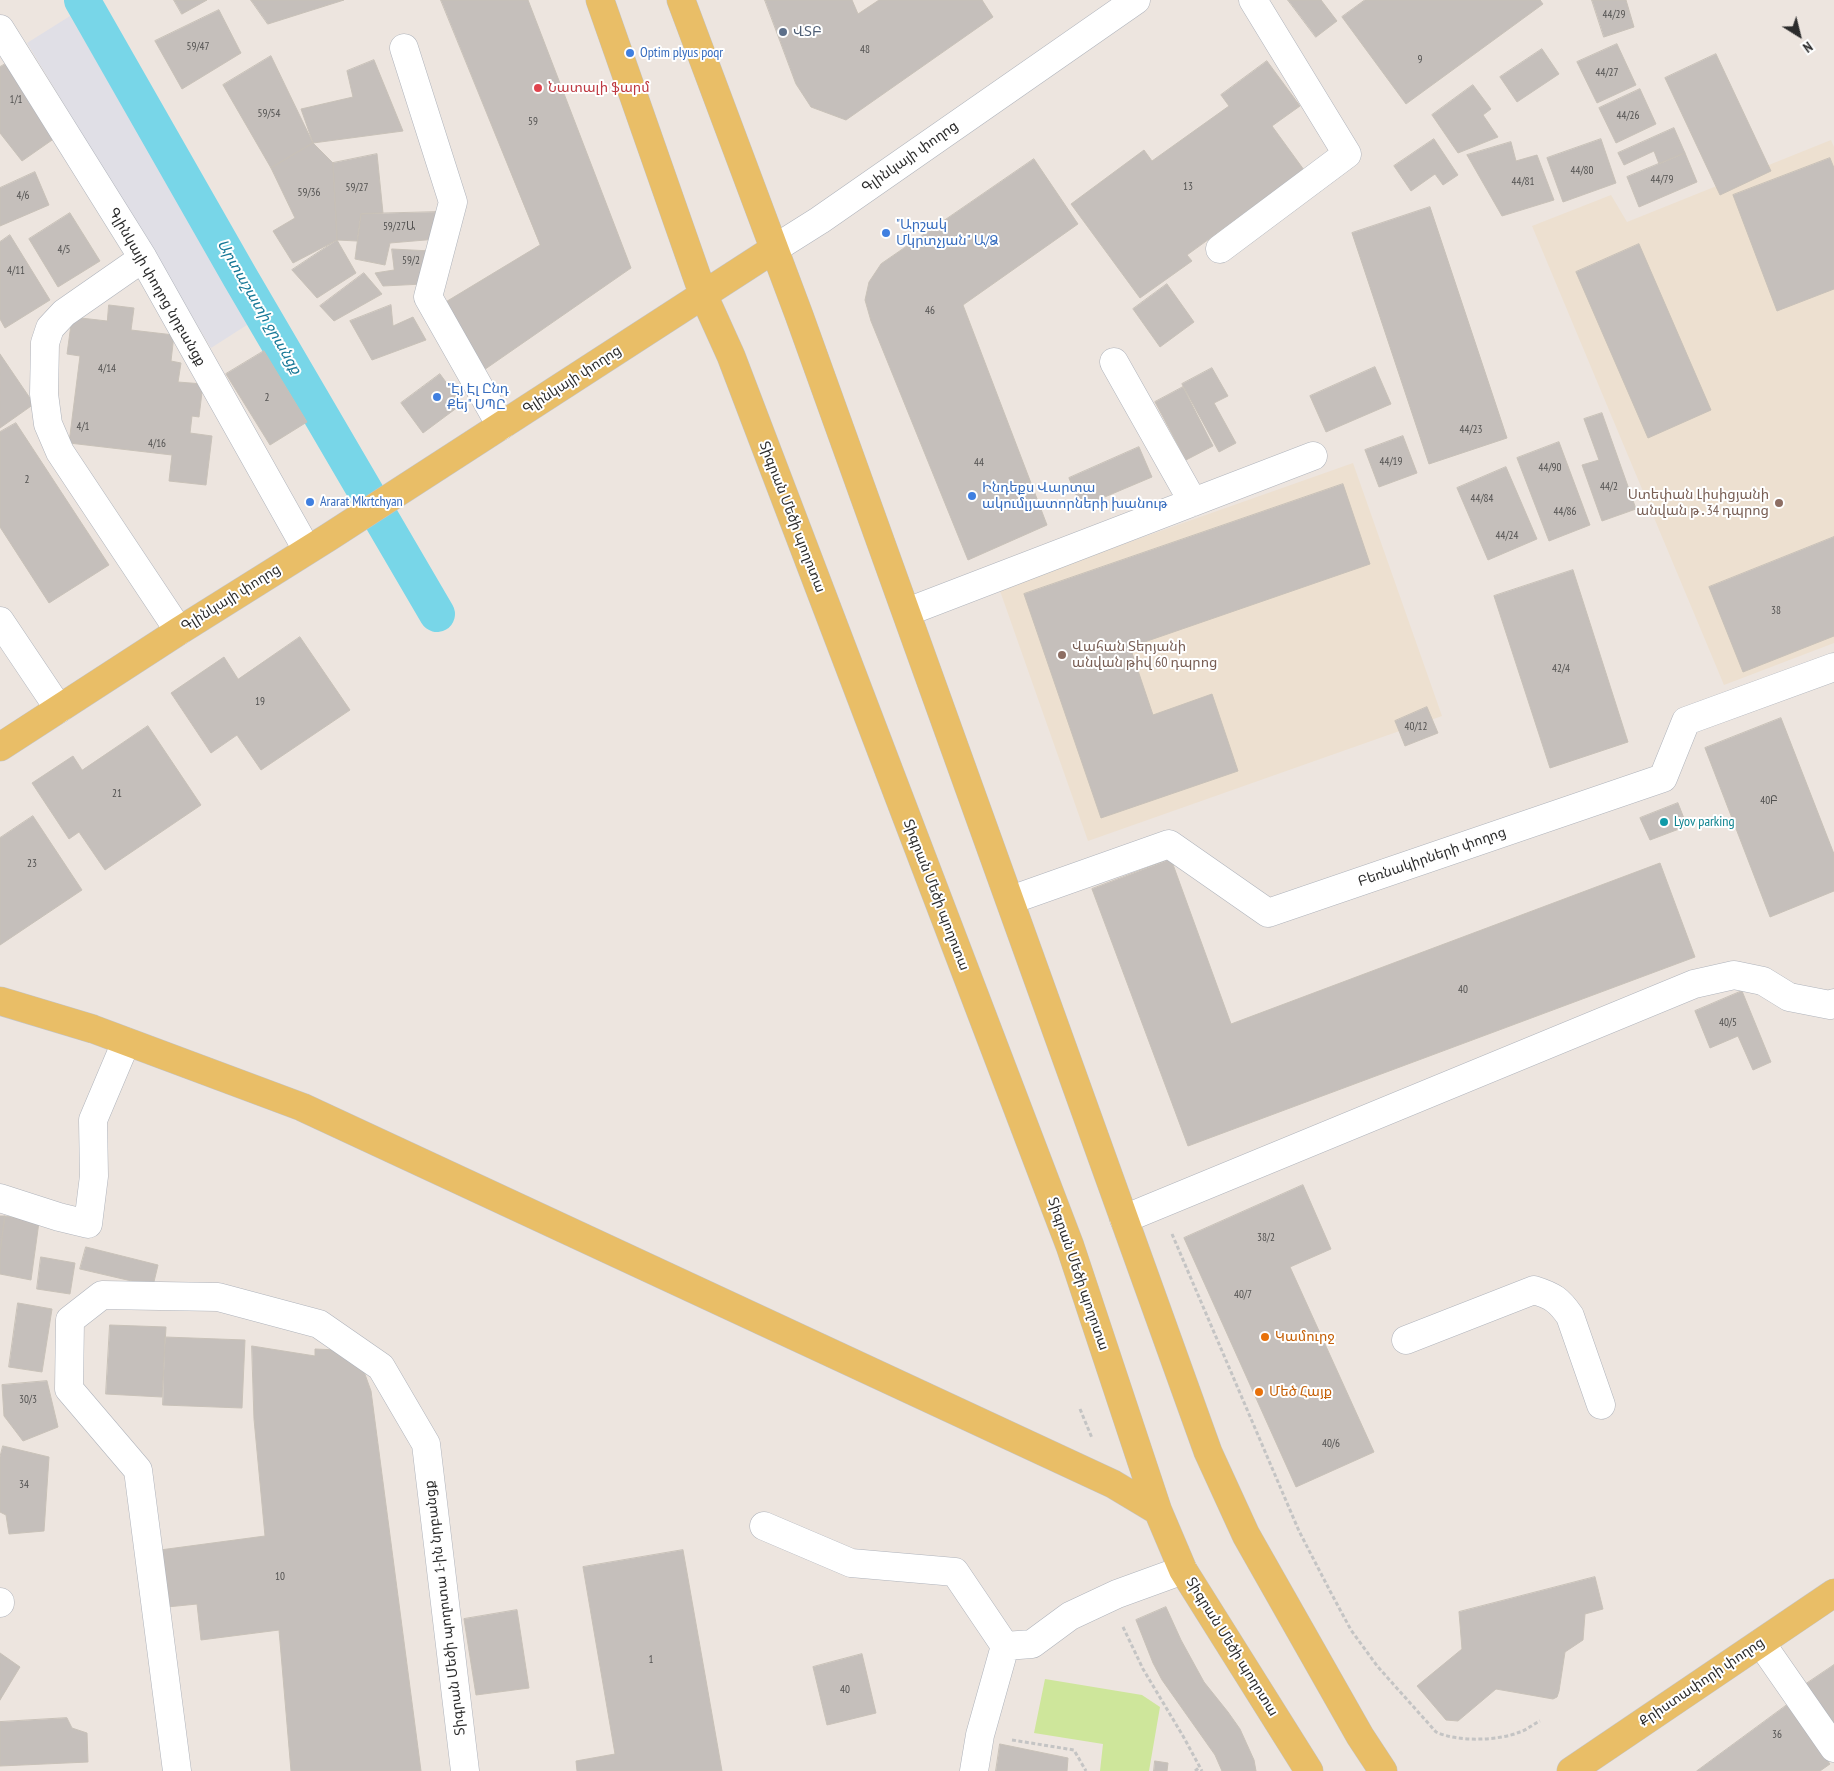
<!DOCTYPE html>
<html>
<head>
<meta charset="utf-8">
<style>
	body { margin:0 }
	#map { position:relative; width:1834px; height:1771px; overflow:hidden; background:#ede5df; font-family:"PT Sans Narrow",sans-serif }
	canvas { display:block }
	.north { position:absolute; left:1774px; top:10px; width:50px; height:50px; -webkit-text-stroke:4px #fff; paint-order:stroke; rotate:144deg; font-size:14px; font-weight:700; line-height:20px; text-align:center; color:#2c2c2c }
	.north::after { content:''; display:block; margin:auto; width:18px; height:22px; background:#2c2c2c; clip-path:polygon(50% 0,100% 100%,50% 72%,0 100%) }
</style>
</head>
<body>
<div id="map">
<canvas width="1834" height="1771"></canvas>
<div class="north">N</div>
</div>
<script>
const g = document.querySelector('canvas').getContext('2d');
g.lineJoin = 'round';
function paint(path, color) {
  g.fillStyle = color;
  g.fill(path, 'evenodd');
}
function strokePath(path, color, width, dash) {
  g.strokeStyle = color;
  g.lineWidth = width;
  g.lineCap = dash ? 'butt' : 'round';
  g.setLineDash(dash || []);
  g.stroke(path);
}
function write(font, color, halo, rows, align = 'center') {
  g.font = font + ' "PT Sans Narrow","Noto Sans Armenian",sans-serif';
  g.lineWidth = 4;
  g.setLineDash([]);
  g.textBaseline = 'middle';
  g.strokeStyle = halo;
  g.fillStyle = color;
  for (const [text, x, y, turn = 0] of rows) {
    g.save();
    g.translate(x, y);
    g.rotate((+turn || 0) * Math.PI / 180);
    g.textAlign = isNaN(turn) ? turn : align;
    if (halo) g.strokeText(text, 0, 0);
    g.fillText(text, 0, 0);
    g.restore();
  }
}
const industrial = new Path2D(`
	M70,16L250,323L211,348L27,43Z`);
const education = new Path2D(`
	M1831,140L1834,147V643L1724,685L1532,226L1611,195L1627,222Z
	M1353,463L1442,716L1088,841L999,588Z`);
const pitch = new Path2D(`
	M1045,1679L1142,1695L1160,1707L1149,1771H1100L1103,1744L1034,1733Z`);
const canal = new Path2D(`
	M82,0L240,277L437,614`);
const building = new Path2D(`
	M174,0H207L182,14Z
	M251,0H344L268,24Z
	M441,0H528L631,268L481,372L444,303L540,245Z
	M765,0H852L858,14L879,0H982L993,17L846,120L811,107L796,84Z
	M1288,0H1321L1337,21L1316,37Z
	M1365,0H1540L1543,4L1406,104L1342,17Z
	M1592,0H1626L1634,27L1604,37Z
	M219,10L241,53L182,89L155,41Z
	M1617,44L1636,85L1597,103L1577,62Z
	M1542,49L1559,74L1517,102L1500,77Z
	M1716,54L1771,171L1720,195L1665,78Z
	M271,56L313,143L271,168L223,85Z
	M374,60L403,131L313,143L301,109L353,97L347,71Z
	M1267,61L1300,106L1272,126L1304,170L1187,255L1192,261L1140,298L1071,204L1144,150L1152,161L1229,106L1221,95Z
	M9,62L55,138L22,161L0,133V67Z
	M1473,85L1491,109L1483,115L1498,137L1458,153L1432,115Z
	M1640,89L1656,124L1616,143L1599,108Z
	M1674,128L1685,153L1659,164L1654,151L1624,165L1618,153Z
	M1434,139L1458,175L1443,185L1435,174L1411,191L1394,166Z
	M1601,139L1616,183L1563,202L1547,158Z
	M1511,142L1516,161L1537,155L1554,200L1502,216L1467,155Z
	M313,143L333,163L337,240L293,263L273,231L295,218L271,168Z
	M1685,153L1697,182L1639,207L1627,177Z
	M377,154L383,213L361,214L357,241L337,240L333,163Z
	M1830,158L1834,168V289L1777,311L1733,195Z
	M1034,159L1078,224L963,305L1047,525L968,560L871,321L865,300L869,282L881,264Z
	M35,172L49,205L0,226V188Z
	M1430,207L1507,438L1429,464L1352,233Z
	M439,212L437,239L390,243L385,265L355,259L361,214Z
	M70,213L100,261L58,287L29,239Z
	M10,235L50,300L5,328L0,319V242Z
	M337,240L356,273L317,298L292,270Z
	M1639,244L1711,410L1648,438L1576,272Z
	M392,249L431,251L423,284L383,286L375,273L394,270Z
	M364,273L382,294L334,321L320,306Z
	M1167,284L1194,322L1160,347L1133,309Z
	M109,305L134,308L131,330L174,335L171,361L181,363L178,382L203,384L199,417L192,416L190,433L212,436L206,485L169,481L172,455L69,443L80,356L67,354L72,317L107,321Z
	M391,305L393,326L413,317L426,340L372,360L350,321Z
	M264,351L307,422L270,445L226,374Z
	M0,354L34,404L0,428Z
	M1375,367L1391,404L1326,432L1310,396Z
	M1212,368L1228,396L1214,403L1236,443L1219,452L1182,384Z
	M440,374L462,404L423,433L401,403Z
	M1183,387L1213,446L1186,460L1155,402Z
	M1602,413L1636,509L1602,521L1582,465L1599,460L1584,419Z
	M16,423L109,565L49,603L0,527V432Z
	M1403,436L1417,473L1379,487L1365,450Z
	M1559,442L1590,525L1549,541L1517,458Z
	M1139,447L1152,477L1081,507L1069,478Z
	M1506,467L1537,539L1488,560L1457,488Z
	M1343,484L1370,564L1130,647L1153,715L1212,694L1238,771L1101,818L1024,594Z
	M1834,537V636L1743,672L1709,587Z
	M1573,570L1628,742L1550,768L1494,596Z
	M300,637L350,710L261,770L237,735L211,753L171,693L224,657L238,679Z
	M1427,707L1438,733L1405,746L1395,721Z
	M1781,718L1834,854V891L1770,917L1705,748Z
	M148,726L201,805L105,870L79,832L69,839L32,783L73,756L82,770Z
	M1678,803L1687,826L1650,840L1640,818Z
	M33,816L82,890L0,945V838Z
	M1171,859L1231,1024L1660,863L1695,957L1188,1146L1092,889Z
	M1742,991L1771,1062L1753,1070L1738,1036L1710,1048L1695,1011Z
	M1303,1185L1331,1249L1290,1267L1374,1452L1296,1487L1184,1238Z
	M0,1216H5L0,1253Z
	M5,1216L39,1222L31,1280L0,1274V1253Z
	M86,1247L158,1265L153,1286L80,1269Z
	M41,1257L75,1263L70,1294L37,1289Z
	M18,1303L52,1309L42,1372L9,1367Z
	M110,1325L166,1327L162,1397L106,1394Z
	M165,1337L245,1340L242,1408L163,1405Z
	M252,1346L315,1356V1349L338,1350L362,1366L371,1391L421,1771H291L279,1630L201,1640L197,1604L167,1607L160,1550L265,1536L254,1419Z
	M47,1381L58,1427L23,1441L4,1416L2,1385Z
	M3,1446L49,1457L44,1531L9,1534L6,1515L0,1512V1457Z
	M683,1550L722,1771H577L576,1761L615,1754L583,1567Z
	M1595,1577L1603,1609L1585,1614L1583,1640L1565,1652L1559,1691L1557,1697L1553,1699L1496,1689L1458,1721L1446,1720L1417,1686L1462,1649L1459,1612Z
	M1166,1607L1181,1640L1204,1682L1228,1712L1240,1729L1254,1760L1256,1771H1222L1215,1755L1162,1680L1153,1663L1136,1620Z
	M517,1610L529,1688L476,1695L464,1619Z
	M0,1653L20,1667L0,1700Z
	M862,1654L876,1713L827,1725L813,1667Z
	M1834,1665V1730L1803,1686Z
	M1787,1705L1830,1764L1820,1771H1697Z
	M67,1718L72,1728L87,1733L88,1762L0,1766V1722Z
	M1000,1744L1068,1758L1067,1771H996Z
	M1155,1761L1168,1763L1167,1771H1154Z`);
const path = new Path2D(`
	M1172,1234L1299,1531L1330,1591L1351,1630L1378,1667L1436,1732C1457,1742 1498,1741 1520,1732C1527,1730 1533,1724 1540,1721
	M1080,1409L1092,1438
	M1123,1627L1143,1669L1183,1736L1202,1771
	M1012,1740L1074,1750L1086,1771
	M1195,1771L1200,1767`);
const minor = new Path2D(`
	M0,29L143,258L307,550
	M404,48L453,202L428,297L501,426
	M774,249L820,220L1136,0
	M1220,249L1347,154L1253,0
	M143,258L64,313L50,328L45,343L44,394L48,424L60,452L179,631
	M1114,362L1193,502
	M907,612L1313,456
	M0,621L59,709
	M1011,900L1169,844L1268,913L1663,778L1686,721L1834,667
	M0,1198L59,1217L88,1224L94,1176L93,1120L126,1042
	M1124,1219L1694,984L1734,975L1763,981L1789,997L1830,1005L1834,1003
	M1406,1340L1534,1290C1553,1296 1559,1300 1570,1316L1601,1405
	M764,1526L851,1563L955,1572L1005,1646L1032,1644L1070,1616L1117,1594L1183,1570
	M0,1603V1602
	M1761,1643L1834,1748
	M177,1771L138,1470L69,1389L70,1320L102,1295L218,1297L319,1324L381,1367L426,1444L465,1771
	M974,1771L980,1735L1005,1646`);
const major = new Path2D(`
	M600,0L703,294L731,356L1070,1246L1158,1511L1183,1570L1309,1771
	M681,0L799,315L1208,1452L1246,1535L1360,1736L1383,1771
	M0,747L179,631L329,537L774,249
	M0,1001L93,1029L302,1107L1113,1484L1158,1511
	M1571,1771L1834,1593`);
const markers = [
	[783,32,5,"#5c6f8a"],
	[630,53,5,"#3f7fe0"],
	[538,88,5,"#e0444e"],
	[886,233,5,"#3f7fe0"],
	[437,397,5,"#3f7fe0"],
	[972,496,5,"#3f7fe0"],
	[310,502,5,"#3f7fe0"],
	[1779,503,5,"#8d6e63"],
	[1062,655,5,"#8d6e63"],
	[1664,822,5,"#0f9aa8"],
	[1265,1337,5,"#e8710a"],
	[1259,1392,5,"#e8710a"]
];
const numberNames = [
	["44/29",1614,15],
	["59/47",198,47],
	["48",865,50],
	["9",1420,60],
	["44/27",1607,73],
	["1/1",16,100],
	["59/54",269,114],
	["44/26",1628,116],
	["59",533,122],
	["44/80",1582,171],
	["44/79",1662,180],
	["44/81",1523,182],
	["13",1188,187],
	["59/27",357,188],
	["59/36",309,193],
	["4/6",23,196],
	["59/27Ա",399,227],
	["4/5",64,250],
	["59/2",411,261],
	["4/11",16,271],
	["46",930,311],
	["4/14",107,369],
	["2",267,398],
	["4/1",83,427],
	["44/23",1471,430],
	["4/16",157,444],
	["44/19",1391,462],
	["44",979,463],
	["44/90",1550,468],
	["2",27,480],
	["44/2",1609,487],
	["44/84",1482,499],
	["44/86",1565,512],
	["44/24",1507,536],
	["38",1776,611],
	["42/4",1561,669],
	["19",260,702],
	["40/12",1416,727],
	["21",117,794],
	["40Բ",1769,801],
	["23",32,864],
	["40",1463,990],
	["40/5",1728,1023],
	["38/2",1266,1238],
	["40/7",1243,1295],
	["30/3",28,1400],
	["40/6",1331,1444],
	["34",24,1485],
	["10",280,1577],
	["1",651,1660],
	["40",845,1690],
	["36",1777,1735]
];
const serviceNames = [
	["ՎՏԲ",793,32]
];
const shopNames = [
	["Optim plyus poqr",640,53],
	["\"Արշակ",896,225],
	["Մկրտչյան\" Ա/Ձ",896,241],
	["\"Էյ Էլ Ընդ",447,389],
	["Քեյ\" ՍՊԸ",447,405],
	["Ինդեքս Վարտա",982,488],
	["ակումլյատորների խանութ",982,504],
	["Ararat Mkrtchyan",320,502]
];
const healthNames = [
	["Նատալի ֆարմ",548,88]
];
const streetNames = [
	["Գլինկայի փողոց",910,157,-35],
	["Գլինկայի փողոց նրբանցք",157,287,60],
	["Գլինկայի փողոց",572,380,-33],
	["Տիգրան Մեծի պողոտա",792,517,69],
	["Գլինկայի փողոց",231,598,-32],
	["Բեռնակիրների փողոց",1432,857,-19],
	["Տիգրան Մեծի պողոտա",936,895,69],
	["Տիգրան Մեծի պողոտա",1078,1274,71],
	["Տիգրան Մեծի պողոտա 1-ին նրբանցք",445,1608,-97],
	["Տիգրան Մեծի պողոտա",1232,1647,58],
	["Քրիստափորի փողոց",1702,1682,-34]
];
const educationNames = [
	["Ստեփան Լիսիցյանի",1769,495],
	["անվան թ․34 դպրոց",1769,511],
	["Վահան Տերյանի",1072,647,"left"],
	["անվան թիվ 60 դպրոց",1072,663,"left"]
];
const cultureNames = [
	["Lyov parking",1674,822]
];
const foodNames = [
	["Կամուրջ",1275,1337],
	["Մեծ Հայք",1269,1392]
];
const waterNames = [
	["Արտաշատի ջրանցք",259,307,60]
];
paint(industrial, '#e0dfe6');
paint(education, '#ede0d0');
paint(pitch, '#cee69b');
strokePath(canal, '#78d6e8', 36);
paint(building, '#c5bfbb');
strokePath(building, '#c8c1b8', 1);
strokePath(minor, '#afb3bb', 29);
strokePath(major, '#c4c4c4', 29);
strokePath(path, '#c4c4c4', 3, [4, 2.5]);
strokePath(minor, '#fff', 28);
strokePath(major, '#e9be67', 28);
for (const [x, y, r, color] of markers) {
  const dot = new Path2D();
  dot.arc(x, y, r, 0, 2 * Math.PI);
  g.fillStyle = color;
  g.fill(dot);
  strokePath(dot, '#fff', 2);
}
write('11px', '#525150', null, numberNames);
write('14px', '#4e5e75', '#fff', serviceNames, 'left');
write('14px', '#366cbe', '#fff', shopNames, 'left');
write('14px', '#be3a42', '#fff', healthNames, 'left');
write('14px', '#2c2c2c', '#fff', streetNames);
write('14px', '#785e54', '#fff', educationNames, 'right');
write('14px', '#0d838f', '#fff', cultureNames, 'left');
write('14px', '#c56008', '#fff', foodNames, 'left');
write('italic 15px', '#157796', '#fff', waterNames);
</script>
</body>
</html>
